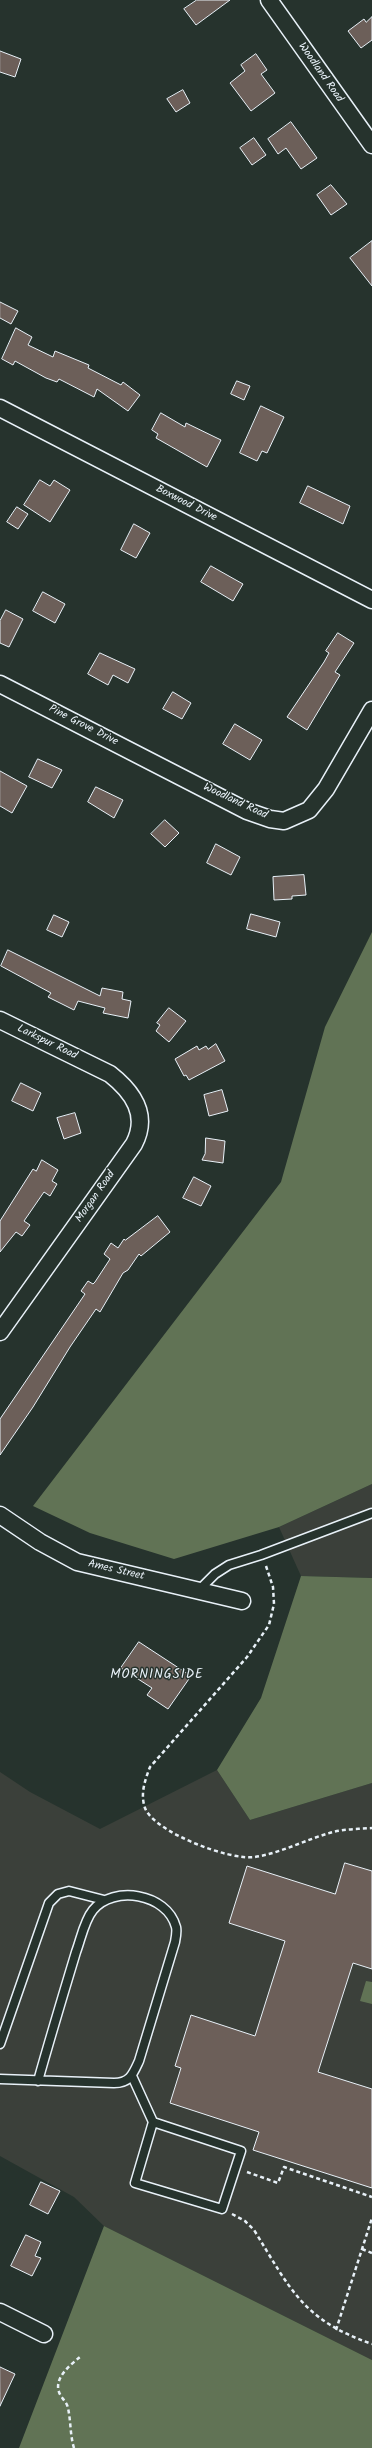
<!DOCTYPE html>
<html>
<head>
<meta charset="utf-8">
<style>
	body { margin:0 }
	canvas { display:block; background:#26332d }
</style>
</head>
<body>
<canvas width="372" height="2448"></canvas>
<script>
const g = document.querySelector('canvas').getContext('2d');
g.lineJoin = 'round';
function paint(path, color) {
  g.fillStyle = color;
  g.fill(path, 'evenodd');
}
function strokePath(path, color, width, dash) {
  g.strokeStyle = color;
  g.lineWidth = width;
  g.lineCap = dash ? 'butt' : 'round';
  g.setLineDash(dash || []);
  g.stroke(path);
}
function write(font, color, halo, rows, align = 'center') {
  g.font = font + ' Kalam,sans-serif';
  g.lineWidth = 3;
  g.setLineDash([]);
  g.textBaseline = 'middle';
  g.strokeStyle = halo;
  g.fillStyle = color;
  for (const [text, x, y, turn = 0] of rows) {
    g.save();
    g.translate(x, y);
    g.rotate((+turn || 0) * Math.PI / 180);
    g.textAlign = isNaN(turn) ? turn : align;
    if (halo) g.strokeText(text, 0, 0);
    g.fillText(text, 0, 0);
    g.restore();
  }
}
const built = new Path2D(`
	M372,1484V1578L301,1576L279,1527Z
	M217,1770L250,1820L372,1783V2360L104,2226L74,2197L0,2156V1772L30,1792L100,1829Z`);
const green = new Path2D(`
	M372,932V1484L279,1527L174,1559L90,1533L33,1506L281,1182L325,1027Z
	M301,1576L372,1578V1783L250,1820L217,1770L261,1698Z
	M366,1981L372,1982V2004L360,2001Z
	M104,2226L372,2360V2448H19Z`);
const building = new Path2D(`
	M197,0H230L196,25L184,9Z
	M372,17V40L361,48L348,31L364,19L366,22Z
	M0,51L21,59L15,77L0,72Z
	M256,54L267,70L261,74L275,93L251,111L230,83L245,71L241,65Z
	M183,90L190,103L176,112L167,99Z
	M291,122L317,158L301,169L286,148L278,154L268,139Z
	M254,138L266,155L252,165L240,148Z
	M331,185L347,204L331,215L317,195Z
	M372,241V286L350,258Z
	M0,302L18,311L11,324L0,318Z
	M16,328L32,337L28,345L53,357L55,351L89,365L88,368L121,385L123,382L140,395L128,411L97,389L94,397L59,379L57,382L46,378L15,361L13,365L2,359Z
	M237,381L250,386L244,400L231,394Z
	M261,406L284,417L267,453L262,451L257,461L240,453Z
	M161,413L185,427L186,423L221,440L207,467L156,438L158,434L152,430Z
	M40,480L50,486L54,480L70,490L50,522L24,505Z
	M308,486L350,506L343,524L300,503Z
	M17,507L28,514L18,529L7,522Z
	M134,524L150,533L136,558L121,550Z
	M211,566L243,584L233,601L201,582Z
	M43,592L65,604L55,623L33,611Z
	M6,610L23,619L9,647L0,643V621Z
	M338,633L354,643L335,672L340,675L307,730L287,717L324,662L329,653L326,651Z
	M100,653L135,669L128,683L113,675L108,685L88,674Z
	M173,692L191,703L182,719L163,709Z
	M235,724L262,740L250,760L223,744Z
	M38,759L62,770L52,788L29,777Z
	M0,771L27,786L12,813L0,806Z
	M96,787L123,800L114,818L88,802Z
	M165,820L179,833L165,847L151,834Z
	M216,844L240,857L231,875L207,863Z
	M304,875L306,895L292,896V899L274,900L273,877Z
	M251,914L280,922L276,937L247,929Z
	M54,915L69,922L62,937L47,930Z
	M8,950L100,996L102,988L123,992L122,999L131,1001L128,1018L103,1013L105,1008L78,1001L74,1010L48,997L51,993L1,966Z
	M169,1008L186,1021L169,1042L156,1031L160,1025L157,1023Z
	M216,1044L225,1061L189,1080L186,1075L184,1076L175,1059L197,1046L199,1050L206,1046L208,1049Z
	M21,1083L41,1093L33,1111L12,1101Z
	M222,1090L228,1111L209,1116L204,1095Z
	M75,1113L81,1133L64,1139L57,1118Z
	M206,1138L225,1141L223,1163L202,1160L205,1154Z
	M42,1160L58,1170L52,1181L57,1184L50,1196L44,1192L24,1221L30,1225L22,1236L16,1232L0,1252V1221L33,1169L36,1171Z
	M194,1177L211,1186L201,1206L183,1198Z
	M158,1216L170,1232L141,1256L139,1254L128,1270L123,1273L100,1312L96,1309L70,1347L33,1407L0,1455V1419L85,1294L81,1291L88,1281L93,1284L95,1282L110,1259L104,1254L111,1243L118,1248L124,1239L125,1240Z
	M139,1642L191,1676L168,1709L147,1695L152,1688L121,1668Z
	M345,1863L372,1871V1969L353,1963L318,2072L372,2089V2188L253,2150L259,2132L170,2103L181,2068L175,2066L191,2015L255,2036L285,1941L229,1923L247,1866L335,1894Z
	M41,2182L60,2191L48,2214L30,2205Z
	M26,2235L41,2242L35,2256L41,2258L32,2276L11,2266Z
	M0,2367L15,2374L0,2406Z`);
const path = new Path2D(`
	M266,1566L273,1587L274,1604L269,1625L247,1657L150,1767C145,1780 140,1794 145,1808C154,1832 230,1861 255,1857C281,1853 307,1839 333,1832C345,1829 359,1829 372,1828
	M247,2172L278,2183L284,2167L372,2197
	M232,2214L245,2221L254,2230C290,2288 302,2320 372,2344
	M362,2249L372,2253
	M336,2330L372,2218
	M74,2448C70,2435 71,2422 68,2408C67,2402 61,2398 59,2392C54,2378 70,2365 80,2357`);
const lane = new Path2D(`
	M199,1590L215,1574L229,1565L261,1555L372,1513
	M0,2044L49,1903L58,1894L69,1891L104,1900
	M132,2076L153,2122L241,2151L222,2209L135,2183L153,2122
	M0,2079L114,2083C130,2083 133,2074 139,2061L175,1942C176,1937 177,1931 176,1927C167,1893 113,1885 93,1910C84,1921 81,1939 76,1952C63,1995 50,2038 38,2081`);
const street = new Path2D(`
	M269,0L372,145
	M0,408L372,600
	M0,684L247,811L270,819L284,821L309,810L326,789L372,710
	M0,1020L110,1074C133,1092 149,1115 134,1144L0,1332
	M0,1515L40,1542L77,1562L242,1601
	M0,2312L44,2334`);
const streetNames = [
	["Woodland Road",320,73,55],
	["Boxwood Drive",186,504,27],
	["Pine Grove Drive",83,726,27],
	["Woodland Road",235,802,25],
	["Larkspur Road",47,1043,26],
	["Morgan Road",96,1197,-55],
	["Ames Street",116,1571,13]
];
const quarterNames = [
	["MORNINGSIDE",157,1676]
];
paint(built, '#3b403a');
paint(green, '#617355');
paint(building, '#6c5f59');
strokePath(building, '#e8f1f8', 1);
strokePath(lane, '#e8f1f8', 11);
strokePath(street, '#e8f1f8', 19);
strokePath(path, '#e8f1f8', 2.5, [4, 3]);
strokePath(lane, '#26332d', 8);
strokePath(street, '#26332d', 16);
write('11px', '#e8f1f8', '#26332d', streetNames);
g.letterSpacing = '1px';
write('13px', '#e8f1f8', '#26332d', quarterNames);
g.letterSpacing = '0px';
</script>
</body>
</html>
